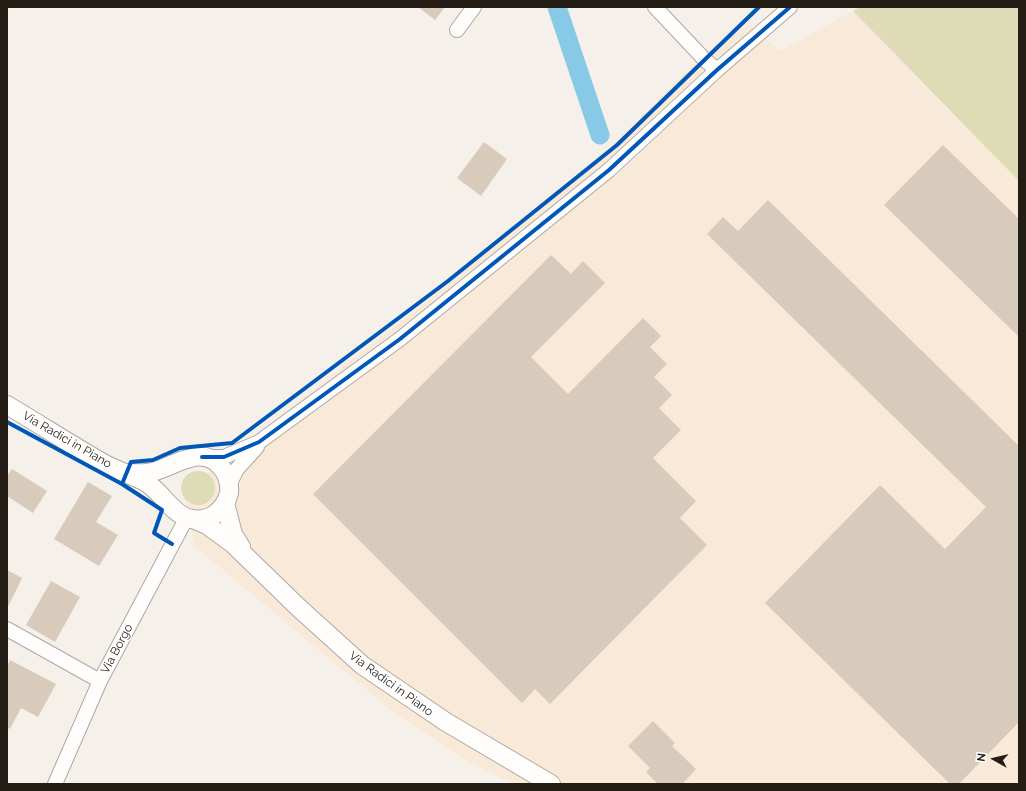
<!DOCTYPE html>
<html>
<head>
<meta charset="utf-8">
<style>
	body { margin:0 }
	#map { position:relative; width:1026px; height:791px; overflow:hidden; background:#f6f0ea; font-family:Raleway,sans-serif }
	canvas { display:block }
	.frame { position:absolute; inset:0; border:8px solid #241d16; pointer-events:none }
	.north { position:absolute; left:974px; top:739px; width:40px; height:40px; -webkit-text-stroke:3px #fff; paint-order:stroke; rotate:278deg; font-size:11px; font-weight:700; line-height:16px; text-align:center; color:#241d16 }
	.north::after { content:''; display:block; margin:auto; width:14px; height:18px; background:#241d16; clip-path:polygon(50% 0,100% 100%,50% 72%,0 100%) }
</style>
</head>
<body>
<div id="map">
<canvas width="1026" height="791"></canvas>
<div class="frame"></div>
<div class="north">N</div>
</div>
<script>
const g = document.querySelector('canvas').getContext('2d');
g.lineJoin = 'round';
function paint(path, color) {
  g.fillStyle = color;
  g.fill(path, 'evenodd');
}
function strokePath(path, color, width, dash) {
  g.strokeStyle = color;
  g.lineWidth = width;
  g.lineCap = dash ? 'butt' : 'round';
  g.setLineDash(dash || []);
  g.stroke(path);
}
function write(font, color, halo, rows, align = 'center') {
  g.font = font + ' Raleway,sans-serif';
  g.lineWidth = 3;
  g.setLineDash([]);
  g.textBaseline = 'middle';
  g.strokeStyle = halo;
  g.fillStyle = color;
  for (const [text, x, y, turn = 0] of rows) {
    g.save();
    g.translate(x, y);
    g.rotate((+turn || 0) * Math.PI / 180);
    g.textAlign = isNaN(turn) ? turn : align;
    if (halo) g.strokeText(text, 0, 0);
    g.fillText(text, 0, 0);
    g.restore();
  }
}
const built = new Path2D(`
	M853,11L1019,181V784H514L465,760L393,712L194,546L186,502L192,485L444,288L601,157L705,53L750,24L780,51Z`);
const green = new Path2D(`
	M861,7H1019V181L853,11Z
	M181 488a17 17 0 1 1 34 0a17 17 0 1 1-34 0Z`);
const canal = new Path2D(`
	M557,7L600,135`);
const building = new Path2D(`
	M418,7H445L435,20Z
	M484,142L507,159L481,196L457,178Z
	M943,145L1019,219V337L884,205Z
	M768,200L1019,446V722L959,784H950L765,603L880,485L945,549L986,507L707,234L723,217L738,231Z
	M551,255L571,274L583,261L605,283L531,357L568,394L643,318L661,336L650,347L667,364L654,377L672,395L659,408L681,430L653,458L696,501L680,518L707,545L550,704L535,689L522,703L313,494Z
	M12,469L47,491L33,513L7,496V476Z
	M88,482L112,496L96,522L118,535L99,566L54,539Z
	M7,570L22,578L9,605H7Z
	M51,581L80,597L55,642L26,625Z
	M10,660L56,684L38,717L21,708L10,729L7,727V666Z
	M653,721L675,743L672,746L696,769L683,783L684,784H658L646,772L650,768L628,746Z`);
const minor = new Path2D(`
	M655,7L705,60L717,70
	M457,30L474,7
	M206,457H224L259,442L400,339L609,170L717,70L790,7
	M229,485L237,469L257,447
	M7,629L100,681
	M55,784L100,681L187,517`);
const tertiary = new Path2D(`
	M7,405C39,424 70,444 103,463C117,471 133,475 147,483C161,492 170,510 185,517C194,521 206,520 214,515C222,509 227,502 229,493C230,483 228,475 221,467C202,443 174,467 152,472C144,474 136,473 128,473
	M225,503L233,534L241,547
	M193,519L207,525L233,544L299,608L362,665L446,722L551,784`);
const cycleway = new Path2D(`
	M7,422L122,484L162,510L154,533L172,544
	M202,457H224L259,442L400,339L609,170L717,70L790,7
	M122,484L131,462L153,460L180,448L232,443L448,281L617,145L759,7`);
const streetNames = [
	["Via Radici in Piano",67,440,30],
	["Via Borgo",117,649,-62],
	["Via Radici in Piano",391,684,36]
];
paint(built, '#f9e9d8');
paint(green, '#dddcb7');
strokePath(canal, '#89c9e8', 19);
paint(building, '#d9cbbb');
strokePath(minor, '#aea8a2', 16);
strokePath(tertiary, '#aea8a2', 20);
strokePath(minor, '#fefdfc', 14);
strokePath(tertiary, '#fefdfc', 18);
strokePath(cycleway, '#0057b8', 4);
write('12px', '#241d16', '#fff', streetNames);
</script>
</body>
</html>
